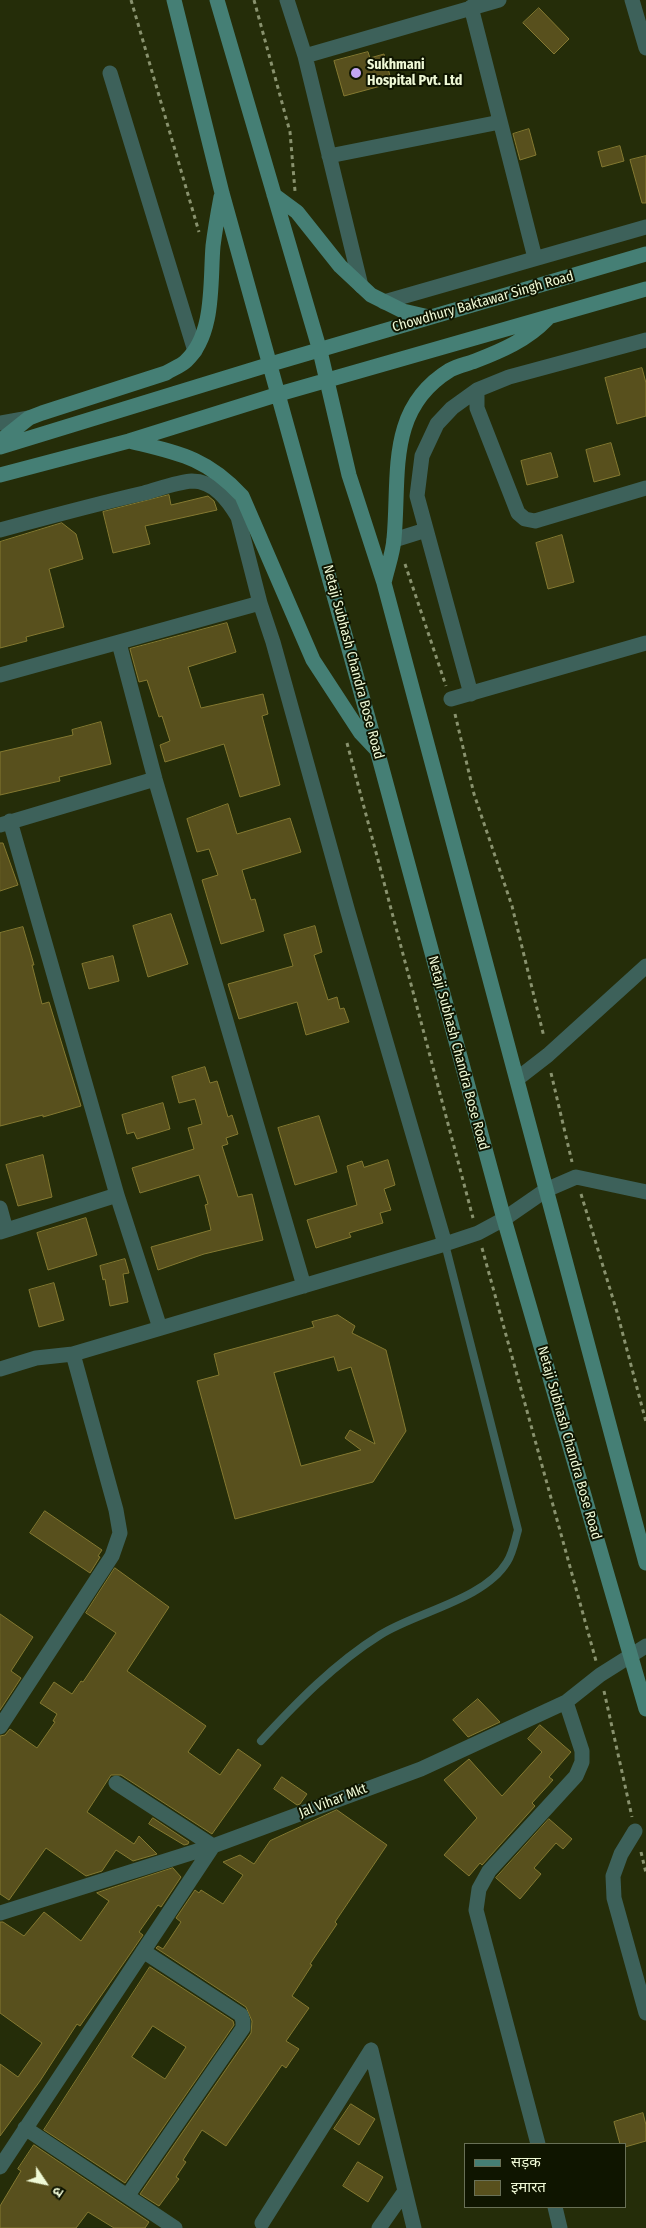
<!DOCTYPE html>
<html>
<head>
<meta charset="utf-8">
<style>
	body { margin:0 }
	#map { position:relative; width:646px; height:2228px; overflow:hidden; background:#252d09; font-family:"Fira Sans Condensed","Noto Sans Devanagari",sans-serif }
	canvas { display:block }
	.legend { position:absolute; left:464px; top:2143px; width:162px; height:65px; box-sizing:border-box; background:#0f1500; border:1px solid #697056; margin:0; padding:6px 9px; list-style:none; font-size:15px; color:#eff9d6 }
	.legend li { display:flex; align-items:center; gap:10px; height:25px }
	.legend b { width:25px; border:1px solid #697056 }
	.north { position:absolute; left:20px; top:2158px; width:50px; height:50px; -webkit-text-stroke:4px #0f1500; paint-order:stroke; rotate:124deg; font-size:14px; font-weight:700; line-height:20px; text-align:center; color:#eff9d6 }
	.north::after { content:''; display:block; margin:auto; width:18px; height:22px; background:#eff9d6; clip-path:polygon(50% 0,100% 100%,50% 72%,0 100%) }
</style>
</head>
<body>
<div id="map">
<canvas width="646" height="2228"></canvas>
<ul class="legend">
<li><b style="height:6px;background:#457f75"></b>सड़क</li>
<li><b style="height:14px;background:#58501d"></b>इमारत</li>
</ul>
<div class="north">उ</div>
</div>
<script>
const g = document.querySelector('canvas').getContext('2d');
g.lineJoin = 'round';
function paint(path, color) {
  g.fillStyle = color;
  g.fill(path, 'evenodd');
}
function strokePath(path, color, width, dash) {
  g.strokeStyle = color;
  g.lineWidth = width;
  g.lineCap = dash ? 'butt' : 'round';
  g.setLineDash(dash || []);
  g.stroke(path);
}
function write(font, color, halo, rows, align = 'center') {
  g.font = font + ' "Fira Sans Condensed",sans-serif';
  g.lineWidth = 4;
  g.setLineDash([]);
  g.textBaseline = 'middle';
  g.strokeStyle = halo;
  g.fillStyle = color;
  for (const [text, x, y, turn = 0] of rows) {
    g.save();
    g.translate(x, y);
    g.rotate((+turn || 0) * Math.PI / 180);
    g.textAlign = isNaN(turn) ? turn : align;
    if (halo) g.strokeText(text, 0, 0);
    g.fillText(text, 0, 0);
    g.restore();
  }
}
const building = new Path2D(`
	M539,8L569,39L554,54L523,23Z
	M368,52L370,58L384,54L392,83L344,96L334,61Z
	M529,129L536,155L520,160L513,134Z
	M620,146L624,161L602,167L598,152Z
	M646,156V203H642L630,160Z
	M642,368L646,383V416L617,424L605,378Z
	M611,443L620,475L594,482L586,450Z
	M551,453L558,477L527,485L521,461Z
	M169,495L171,505L208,496L214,501L217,510L145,526L150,544L113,553L103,512Z
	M62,523L76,534L83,559L49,569L64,627L26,637L27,641L0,648V542Z
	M562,535L574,582L548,589L536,543Z
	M227,623L236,652L188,667L201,708L263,694L268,714L262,716L280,785L240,797L224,744L165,762L160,745L170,741L162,716L159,717L147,680L139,682L130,649Z
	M101,722L111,764L59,777L60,781L0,795V752L73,735L72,730Z
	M228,804L237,834L290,818L301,852L242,870L251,900L255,899L264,931L221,944L202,880L218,875L209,849L197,852L187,819Z
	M0,843H3L18,885L0,891Z
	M171,914L188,964L148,977L133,926Z
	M315,926L322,952L314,955L328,1000L337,997L340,1009L344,1008L349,1022L306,1035L297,1002L239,1019L228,984L293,966L284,935Z
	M23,927L34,965H32L42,1004L49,1002L81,1106L43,1117V1115L0,1126V933Z
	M113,956L119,981L89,989L82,964Z
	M205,1067L210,1083L217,1081L228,1117L232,1115L238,1134L226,1138L228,1144L222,1146L238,1197L252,1194L263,1240L204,1254L158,1270L151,1247L211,1230L205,1205L208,1204L199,1175L140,1193L132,1168L194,1149L188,1128L202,1124L195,1099L179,1103L172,1077Z
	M163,1103L170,1129L137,1139L134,1132L127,1134L122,1115Z
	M319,1116L337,1172L295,1185L278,1128Z
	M43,1155L52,1197L18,1206L6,1165Z
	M388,1160L395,1185L384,1189L391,1210L380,1213L383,1223L349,1233L351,1237L316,1248L307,1220L357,1205L347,1166L362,1161L364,1167Z
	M86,1218L97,1255L48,1270L37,1233Z
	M125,1259L129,1273L123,1274L128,1302L110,1306L105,1279L103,1280L100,1266Z
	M54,1283L64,1320L39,1327L29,1290Z
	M338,1315L355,1326L352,1333L386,1350L406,1431L373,1482L235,1519L197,1381L219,1375L214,1354L314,1327L312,1322ZM334,1357L338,1371L351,1367L375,1444L350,1430L345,1438L361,1450L301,1466L274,1373Z
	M45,1511L102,1550L98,1556L100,1557L90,1573L30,1533Z
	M115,1568L169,1607L127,1671L206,1726L188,1752L220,1775L238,1749L261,1765L212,1834L121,1775H111L87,1812L134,1844L139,1836L157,1854L133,1861L116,1850L102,1871L86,1876L46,1848L9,1900L0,1894V1736L5,1735L10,1729L37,1748L55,1722L53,1721L57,1714L40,1703L54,1682L72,1694L81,1681L83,1682L116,1633L86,1613Z
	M0,1614L33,1637L11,1671L21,1678L0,1710Z
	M478,1699L500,1722L468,1737L453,1720Z
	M540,1725L571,1752L549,1777L553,1780L532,1803L535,1806L482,1865L480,1863L469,1876L444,1855L477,1818L444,1780L469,1759L502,1796L542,1752L528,1739Z
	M282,1777L307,1794L300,1804L297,1805L274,1789Z
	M337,1810L387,1845L335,1922L337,1924L310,1964L312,1965L292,1996L309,2008L286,2041L299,2049L286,2068L282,2065L226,2146L202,2130L183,2160L186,2162L176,2177L179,2179L159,2206L140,2194L251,2033L252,2021L246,2007L156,1948L158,1946L163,1949L181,1922L176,1918L195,1890L199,1893L201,1890L223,1904L243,1875L223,1862L240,1855L254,1864L270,1841Z
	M153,1818L189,1842L188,1844L184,1845L149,1824Z
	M549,1819L572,1839L563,1849L556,1843L534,1868L541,1874L520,1899L496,1878Z
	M173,1868L181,1877L161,1907L158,1905L139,1932L143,1935L130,1954L80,2026L77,2024L40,2081L0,2136V2064L18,2077L42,2043L0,2013V1922H3L24,1936L44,1912L81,1941L109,1901L97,1893Z
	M150,1967L233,2021L234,2025L125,2183L44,2130ZM153,2026L186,2047L165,2079L132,2057Z
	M351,2104L375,2119L359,2145L334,2129Z
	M643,2113L646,2125V2141L625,2147V2144H620L614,2122Z
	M34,2145L149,2222L145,2228H114L88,2212L76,2228H0V2206L21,2171L18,2169Z
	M358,2162L383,2177L368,2202L343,2186Z`);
const path = new Path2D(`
	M131,0L199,232
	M254,0L290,132L295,191
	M405,564L446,686
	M455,714L474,794L512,906L544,1037
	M347,743L473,1218
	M551,1073L572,1162
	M581,1194L617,1312L646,1422
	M482,1248L596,1661
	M604,1691L632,1817
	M641,1852L646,1873`);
const lane = new Path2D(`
	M261,1741C297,1702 334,1664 380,1635C416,1612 484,1600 507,1562C513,1553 515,1540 518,1530L445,1244`);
const street = new Path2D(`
	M287,0L305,56L361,286
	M632,0L646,48
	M471,7L535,258
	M305,56L499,0
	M110,73L195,351
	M329,156L500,122
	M384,302L646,227
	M646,340L509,377L477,390V408L518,513L525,519L535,521L646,488
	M0,423L29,418
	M0,530C48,517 96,504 144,493C159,489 177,482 192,481C214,481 228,500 238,517L260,603L273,642L348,912L445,1244
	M394,540L426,530
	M119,643L155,779L304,1286
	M0,675L260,603
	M471,694L417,496L422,456L437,424L452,408L477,390
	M451,699L646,643
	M10,821L117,1195L160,1328
	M0,825L155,779
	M517,1079L548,1055L646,966
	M0,1208L6,1230
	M0,1232L117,1195
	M0,1369L36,1358L73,1354L445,1244L478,1233L504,1219L546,1190L576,1177L646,1192
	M0,1727L112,1556L120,1533L116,1510L73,1354
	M635,1831L621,1854L613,1876L614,1898L646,2013
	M0,1913L213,1846L421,1769L566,1702L600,1675L646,1646
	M371,2050L414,2228
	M25,2128L175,2228
	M538,2144L476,1910L479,1889L489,1871L576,1776L582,1762V1751L566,1702
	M0,2167L213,1846L116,1783
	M128,2195L243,2028V2021L241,2015L143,1951
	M555,2207L560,2228
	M262,2223L371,2050
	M379,2228L405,2191`);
const secondary = new Path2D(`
	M174,0L222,193L377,750L504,1219L646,1709
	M217,0L320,351L349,475L384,583L646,1563
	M274,195L297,212L340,266L371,295L403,311L429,317
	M0,441L29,418L42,413L166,373C172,369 181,366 186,361C215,334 210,282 213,246C215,230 218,213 221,197
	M129,441C178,453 206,457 242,496L313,660L360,732L376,749
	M0,447L271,364L646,254
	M0,475L129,441L279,394L646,289
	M384,583C387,569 393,553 394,539C400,475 386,409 450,370C457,366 467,364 475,361C501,351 527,340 547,319`);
const markers = [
	[356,73,6,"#c3a7f2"]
];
const poiNames = [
	["Sukhmani",367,65],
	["Hospital Pvt. Ltd",367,81]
];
const streetNames = [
	["Chowdhury Baktawar Singh Road",483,302,-16],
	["Netaji Subhash Chandra Bose Road",353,662,75],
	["Netaji Subhash Chandra Bose Road",458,1053,75],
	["Netaji Subhash Chandra Bose Road",569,1443,74],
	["Jal Vihar Mkt",333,1801,-21]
];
paint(building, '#58501d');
strokePath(building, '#847931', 1);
strokePath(path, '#89926e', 3, [4, 4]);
strokePath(lane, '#3d615a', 8);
strokePath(street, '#3d615a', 15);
strokePath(secondary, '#457f75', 15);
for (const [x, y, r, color] of markers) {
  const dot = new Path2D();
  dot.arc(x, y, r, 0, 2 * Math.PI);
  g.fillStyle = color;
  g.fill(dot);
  strokePath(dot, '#0f1500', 2);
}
write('bold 14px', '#eff9d6', '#0f1500', poiNames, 'left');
write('14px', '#eff9d6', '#0f1500', streetNames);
</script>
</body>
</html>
